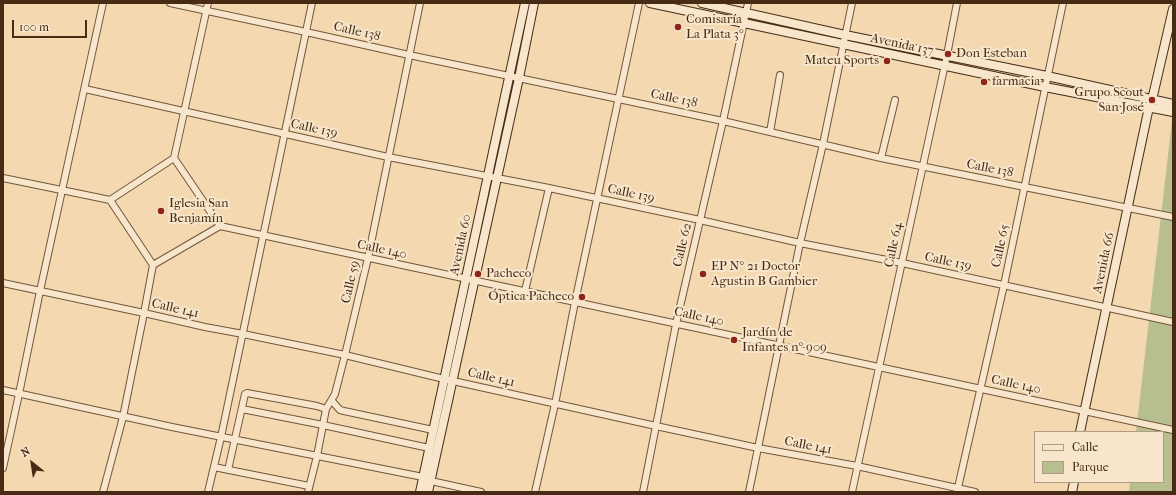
<!DOCTYPE html>
<html>
<head>
<meta charset="utf-8">
<style>
	body { margin:0 }
	#map { position:relative; width:1176px; height:495px; overflow:hidden; background:#f3d8b0; font-family:"IM FELL French Canon",serif }
	canvas { display:block }
	.frame { position:absolute; inset:0; border:4px solid #472b14; pointer-events:none }
	.legend { position:absolute; left:1034px; top:431px; width:130px; height:52px; box-sizing:border-box; background:#f7e6cc; border:1px solid #b19b82; margin:0; padding:5px 7px; list-style:none; font-size:12px; color:#472b14 }
	.legend li { display:flex; align-items:center; gap:8px; height:20px }
	.legend b { width:20px; border:1px solid #b19b82 }
	.north { position:absolute; left:12px; top:443px; width:40px; height:40px; -webkit-text-stroke:3px #f7e6cc; paint-order:stroke; rotate:330deg; font-size:11px; font-weight:700; line-height:16px; text-align:center; color:#472b14 }
	.north::after { content:''; display:block; margin:auto; width:14px; height:18px; background:#472b14; clip-path:polygon(50% 0,100% 100%,50% 72%,0 100%) }
	.scale { position:absolute; left:12px; top:20px; width:75px; height:18px; box-sizing:border-box; border:2px solid #472b14; border-top:0; padding-left:5px; font-size:12px; line-height:14px; white-space:nowrap; color:#472b14; -webkit-text-stroke:3px #f7e6cc; paint-order:stroke }
</style>
</head>
<body>
<div id="map">
<canvas width="1176" height="495"></canvas>
<div class="frame"></div>
<ul class="legend">
<li><b style="height:5px;background:#f7e6cc"></b>Calle</li>
<li><b style="height:11px;background:#b7bf8e"></b>Parque</li>
</ul>
<div class="north">N</div>
<div class="scale">100 m</div>
</div>
<script>
const g = document.querySelector('canvas').getContext('2d');
g.lineJoin = 'round';
function paint(path, color) {
  g.fillStyle = color;
  g.fill(path, 'evenodd');
}
function strokePath(path, color, width, dash) {
  g.strokeStyle = color;
  g.lineWidth = width;
  g.lineCap = dash ? 'butt' : 'round';
  g.setLineDash(dash || []);
  g.stroke(path);
}
function write(font, color, halo, rows, align = 'center') {
  g.font = font + ' "IM FELL French Canon",serif';
  g.lineWidth = 4;
  g.setLineDash([]);
  g.textBaseline = 'middle';
  g.strokeStyle = halo;
  g.fillStyle = color;
  for (const [text, x, y, turn = 0] of rows) {
    g.save();
    g.translate(x, y);
    g.rotate((+turn || 0) * Math.PI / 180);
    g.textAlign = isNaN(turn) ? turn : align;
    if (halo) g.strokeText(text, 0, 0);
    g.fillText(text, 0, 0);
    g.restore();
  }
}
const green = new Path2D(`
	M1173,112V492H1129L1130,482H1163V432H1136Z`);
const minor = new Path2D(`
	M170,3L306,32L409,55L723,121L881,158L1173,217
	M85,89L388,157L549,188L700,220L800,243L902,263L1173,322
	M770,132L780,75
	M174,158L208,3
	M174,158L220,226
	M881,158L895,100
	M3,178L110,200
	M110,200L153,265L220,226
	M110,200L174,158
	M220,226L1173,430
	M3,283L144,313L205,327L243,334L345,355L444,379L656,426L758,448L857,466L975,492
	M525,291L549,188
	M3,390L172,427L423,477L431,481L481,492
	M332,401L340,410L344,411L433,430
	M242,409L323,425L429,448
	M214,467L309,486
	M3,468L19,394L40,291L103,3
	M228,470L245,394L247,393L317,406L326,409
	M103,492L123,417L144,313L153,265
	M208,492L221,437L312,3
	M308,492L317,456L326,409L335,394L345,355L368,258L420,3
	M535,492L555,404L575,302L639,3
	M643,492L676,324L723,121L748,3
	M749,492L800,243L823,144L852,3
	M852,492L947,55L957,3
	M957,492L1004,285L1063,3`);
const secondary = new Path2D(`
	M650,3L1045,87L1173,112
	M702,3L845,35L1047,76L1173,104
	M1080,432L1149,107L1152,100L1173,9
	M420,492L525,3
	M428,492L519,78L534,3
	M1072,492L1074,482`);
const markers = [
	[678,27,4,"#8f2418"],
	[948,54,4,"#8f2418"],
	[887,61,4,"#8f2418"],
	[984,82,4,"#8f2418"],
	[1152,100,4,"#8f2418"],
	[161,211,4,"#8f2418"],
	[478,274,4,"#8f2418"],
	[703,274,4,"#8f2418"],
	[582,297,4,"#8f2418"],
	[734,340,4,"#8f2418"]
];
const poiNames = [
	["Comisaría",686,20],
	["La Plata 3°",686,35],
	["Don Esteban",956,54],
	["Mateu Sports",879,61,"right"],
	["farmacia",992,82],
	["Grupo Scout",1144,93,"right"],
	["San José",1144,108,"right"],
	["Iglesia San",169,204],
	["Benjamín",169,219],
	["EP N° 21 Doctor",711,267],
	["Agustin B Gambier",711,282],
	["Pacheco",486,274],
	["Óptica Pacheco",574,297,"right"],
	["Jardín de",742,333],
	["Infantes n° 909",742,348]
];
const streetNames = [
	["Calle 138",357,32,13],
	["Avenida 137",902,45,12],
	["Calle 138",674,99,12],
	["Calle 139",314,129,12],
	["Calle 138",990,169,11],
	["Calle 139",631,194,12],
	["Avenida 60",461,245,-78],
	["Calle 62",683,245,-77],
	["Calle 64",894,245,-78],
	["Calle 65",1001,246,-78],
	["Calle 140",382,250,12],
	["Calle 139",948,262,12],
	["Avenida 66",1104,263,-78],
	["Calle 59",351,282,-77],
	["Calle 141",175,309,13],
	["Calle 140",699,317,12],
	["Calle 141",491,378,13],
	["Calle 140",1016,385,12],
	["Calle 141",808,446,11]
];
paint(green, '#b7bf8e');
strokePath(minor, '#72563b', 8);
strokePath(secondary, '#472b14', 10);
strokePath(minor, '#f7e6cc', 6);
strokePath(secondary, '#f7e6cc', 8);
for (const [x, y, r, color] of markers) {
  const dot = new Path2D();
  dot.arc(x, y, r, 0, 2 * Math.PI);
  g.fillStyle = color;
  g.fill(dot);
  strokePath(dot, '#f7e6cc', 1.5);
}
write('13px', '#472b14', '#f7e6cc', poiNames, 'left');
write('13px', '#472b14', '#f7e6cc', streetNames);
</script>
</body>
</html>
